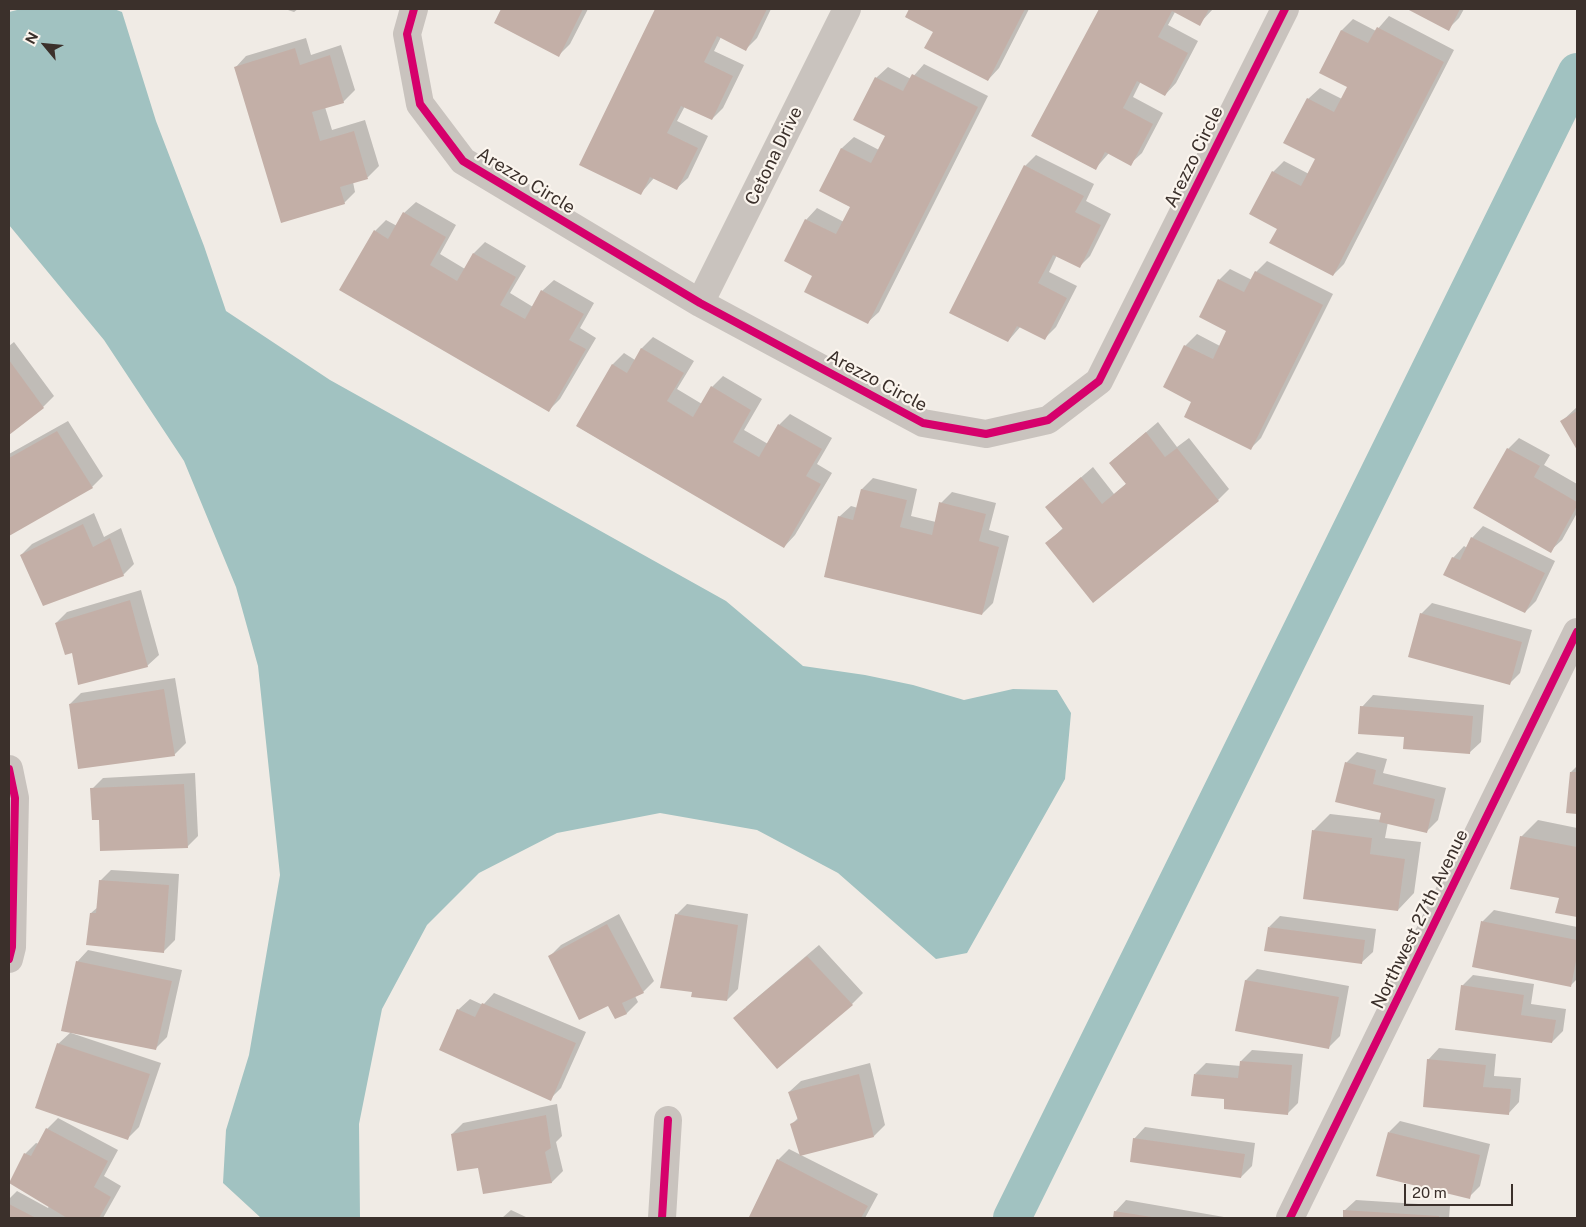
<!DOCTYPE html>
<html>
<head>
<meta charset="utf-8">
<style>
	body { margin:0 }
	#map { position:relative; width:1586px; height:1227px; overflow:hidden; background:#f0ebe5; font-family:"Public Sans",sans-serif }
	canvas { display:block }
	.frame { position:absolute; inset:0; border:10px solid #3b302b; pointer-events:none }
	.north { position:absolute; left:20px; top:20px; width:50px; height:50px; -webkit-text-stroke:4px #fbf5ee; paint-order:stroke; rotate:298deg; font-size:14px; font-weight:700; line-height:20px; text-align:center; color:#3b302b }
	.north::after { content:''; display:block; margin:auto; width:18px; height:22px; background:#3b302b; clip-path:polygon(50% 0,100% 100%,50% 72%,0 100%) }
	.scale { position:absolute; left:1404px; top:1184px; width:109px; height:22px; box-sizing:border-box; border:2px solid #3b302b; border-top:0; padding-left:6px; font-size:15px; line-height:18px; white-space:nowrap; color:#3b302b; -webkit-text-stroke:4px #fbf5ee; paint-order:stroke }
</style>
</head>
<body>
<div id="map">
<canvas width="1586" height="1227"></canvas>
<div class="frame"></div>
<div class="north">N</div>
<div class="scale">20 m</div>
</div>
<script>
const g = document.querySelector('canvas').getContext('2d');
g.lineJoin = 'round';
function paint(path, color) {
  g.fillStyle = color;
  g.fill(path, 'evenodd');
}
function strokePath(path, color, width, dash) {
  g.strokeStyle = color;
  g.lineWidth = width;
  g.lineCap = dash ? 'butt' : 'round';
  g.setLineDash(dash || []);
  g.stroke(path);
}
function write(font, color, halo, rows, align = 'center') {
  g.font = font + ' "Public Sans",sans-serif';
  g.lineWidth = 4.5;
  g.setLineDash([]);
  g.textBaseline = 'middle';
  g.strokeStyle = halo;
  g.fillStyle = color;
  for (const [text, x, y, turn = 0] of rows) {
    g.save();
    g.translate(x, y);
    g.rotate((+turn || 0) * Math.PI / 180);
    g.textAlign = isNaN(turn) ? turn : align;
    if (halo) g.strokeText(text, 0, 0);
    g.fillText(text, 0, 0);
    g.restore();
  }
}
const water = new Path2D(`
	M21,9H114L122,12L156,121L204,246L226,311L330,380L726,601L803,666L865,675L913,685L964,700L1013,689L1057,690L1071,713L1065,779L967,953L936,959L838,873L757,830L660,813L557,833L479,873L427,925L382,1009L359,1124L360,1218H261L223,1183L226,1130L249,1055L280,875L258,666L236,587L184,461L104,340L9,225V12Z`);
const shadow = new Path2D(`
	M285,9H298L294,12Z
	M502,9H588L570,44L559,55L495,23Z
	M656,9H771L757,38L746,49L721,37L714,51L744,65L723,108L712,119L685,106L677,121L708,136L688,178L676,189L654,178L641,193L581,164Z
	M910,9H1029L999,68L988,80L935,31L906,17Z
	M1100,9H1213L1199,24L1175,12L1168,25L1198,41L1176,83L1165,95L1141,81L1133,97L1163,113L1142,153L1130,164L1109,153L1095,169L1033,136Z
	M1409,9H1464L1459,18L1448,29Z
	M1389,16L1454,50L1344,264L1333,275L1278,228L1273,172L1284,161L1309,174L1317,159L1285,143L1308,99L1320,88L1342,99L1349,87L1320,72L1342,30L1353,19L1376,31Z
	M306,38L311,55L341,45L355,90L343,102L325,107L332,130L365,120L379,166L368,177L353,182L355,192L344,203L235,68L246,56Z
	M924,64L988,96L879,312L867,323L814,275L806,220L817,208L844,222L851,207L821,191L842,148L854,137L879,150L887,135L876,78L888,67L911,79Z
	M1036,155L1094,184L1086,201L1111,214L1090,256L1079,267L1057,255L1049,272L1077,286L1056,327L1045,338L1021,326L1008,341L1025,166Z
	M416,202L456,225L440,254L465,269L474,253L485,242L526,266L510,293L533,307L542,291L554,280L594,303L580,328L596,338L560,399L549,410L375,231L386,220L397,226L404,213Z
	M1267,261L1333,294L1261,438L1250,449L1193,401L1165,387L1185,346L1197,334L1220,346L1228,330L1219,280L1230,269L1252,280L1256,272Z
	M653,337L694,361L677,389L702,404L712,387L723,376L762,399L744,430L768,444L779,425L790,414L832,438L817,464L832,473L795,535L784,547L577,426L613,364L624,353L635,360L642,348Z
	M14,342L54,396L43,407L9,433V346Z
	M1577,407V448L1562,421Z
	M68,421L103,476L92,487L9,535V454Z
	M1158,422L1177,447L1189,438L1229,489L1218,500L1093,601L1047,543L1063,528L1047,507L1093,467L1114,494L1127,483L1110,463Z
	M1519,438L1550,455L1544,465L1577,484V513L1562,540L1550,551L1508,449Z
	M873,478L917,489L911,516L936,522L941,503L952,492L996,503L989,530L1009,536L993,603L982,614L839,517L851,506L858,508L862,489Z
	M94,513L104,537L121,528L134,564L123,575L21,555L32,544Z
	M1483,526L1555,561L1536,601L1525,612L1453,558L1464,546L1467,548L1472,538Z
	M141,590L159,655L147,666L72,651L56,623L67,612Z
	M1432,603L1532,630L1520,673L1509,684L1421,614Z
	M175,678L186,743L174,755L70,704L81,693Z
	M1373,695L1484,705L1481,742L1469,753L1406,736L1362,707Z
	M1357,752L1387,759L1383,773L1446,788L1438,820L1426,832L1388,822L1385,838L1421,842L1414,893L1398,910L1304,897L1314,830L1330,814L1381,820L1383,812L1346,763Z
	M1577,766V813L1567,812L1571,772Z
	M195,773L198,836L187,847L100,818L92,789L103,778Z
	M1538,820L1577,828V916L1557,912L1560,897L1521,837Z
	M111,870L179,874L175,940L163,952L91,913L98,907L100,881Z
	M687,904L748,914L738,989L727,1000L693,991L676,915Z
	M1494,910L1577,927V979L1571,985L1474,966L1483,921Z
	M619,914L654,981L643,992L635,996L638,1002L627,1013L616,1017L609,1005L550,956L561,945Z
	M1280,916L1376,929L1373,952L1361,963L1269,927Z
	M819,945L863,993L852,1004L746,1007Z
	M88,950L182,970L167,1037L155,1049L71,1032V1033L161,1063L139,1127L128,1138L58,1044L71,1032L77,962Z
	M1257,969L1349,986L1340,1036L1329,1047L1237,1030L1246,980Z
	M1473,975L1534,984L1531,1004L1566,1009L1563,1031L1552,1042L1462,986Z
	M494,993L586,1032L561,1088L550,1099L458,1010L470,999L483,1005Z
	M1439,1048L1496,1054L1494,1076L1521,1078L1519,1102L1508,1114L1428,1060Z
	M1252,1050L1303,1054L1298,1103L1287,1114L1195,1074L1206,1063L1241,1066V1061Z
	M870,1063L885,1125L874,1136L792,1124L798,1118L789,1092L801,1081Z
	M557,1104L562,1136L556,1142L563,1171L552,1182L479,1166L452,1134L463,1123Z
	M58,1118L118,1150L104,1176L121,1186L103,1218H9V1199L17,1191L48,1208L49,1206L25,1154L36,1143L39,1144L47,1129Z
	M1400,1121L1490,1144L1480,1186L1469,1197L1389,1132Z
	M1145,1127L1255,1143L1252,1166L1241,1177L1134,1139Z
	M789,1149L878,1194L865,1218H755L751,1216L778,1160Z
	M1126,1200L1224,1217V1218H1114L1115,1212Z
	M1356,1200L1450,1206L1449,1218H1344V1211Z
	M511,1210L528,1218H502Z`);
const canal = new Path2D(`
	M1012,1218L1577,72`);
const building = new Path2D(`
	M501,9H583L559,57L494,23Z
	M655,9H767L746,51L717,36L704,62L733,76L712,120L681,106L667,133L698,148L677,190L650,177L641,195L579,165Z
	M909,9H1025L988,81L924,48L933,32L905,17Z
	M1099,9H1209L1200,26L1172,11L1158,37L1188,53L1165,96L1137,81L1123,108L1153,124L1131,166L1105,152L1096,170L1031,136Z
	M1407,9H1460L1449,31Z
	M1377,27L1444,62L1333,276L1269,243L1277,229L1249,214L1272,171L1301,186L1315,159L1283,143L1307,98L1334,112L1347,87L1319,73L1341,30L1368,43Z
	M295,48L300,65L330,55L344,103L312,112L320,141L354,131L368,179L340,187L345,204L281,223L234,67Z
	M912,74L978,107L868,324L804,292L812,276L784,261L805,219L836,234L850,207L819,191L841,148L871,163L885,136L853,120L875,77L903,91Z
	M1024,165L1084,196L1075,212L1101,225L1080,268L1053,255L1038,283L1067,298L1045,340L1017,326L1008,342L949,313Z
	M403,212L446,237L430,265L457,281L473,253L516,277L500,305L525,319L541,290L584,314L569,340L586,349L549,412L339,290L374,230L388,239Z
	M1255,271L1323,305L1251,450L1184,417L1191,402L1163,387L1184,345L1213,359L1226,331L1199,317L1218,279L1244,292Z
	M641,348L684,373L667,401L693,417L711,386L751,410L733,442L759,457L778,424L822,449L806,476L821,484L784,548L576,426L612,364L627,373Z
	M9,360L44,408L9,435Z
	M1577,411V450L1560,421Z
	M57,431L93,488L9,536V458Z
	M1146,432L1165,457L1177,448L1219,501L1093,603L1045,543L1063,529L1045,507L1081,477L1102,504L1126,484L1109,463Z
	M1507,448L1540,466L1534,477L1577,502V506L1551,553L1473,508Z
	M861,489L907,500L900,527L932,535L939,502L986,514L979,541L999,547L982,615L824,577L838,516L853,520Z
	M83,524L93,547L110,538L124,576L43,606L20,555Z
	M1471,537L1545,573L1525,613L1443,575L1452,557L1460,560Z
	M130,600L148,667L78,685L72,653L65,655L55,623Z
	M1420,613L1522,642L1510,685L1408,657Z
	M164,689L175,756L78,769L69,704Z
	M1360,706L1473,716L1470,754L1403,749L1404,737L1358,734Z
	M1345,762L1376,770L1373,784L1435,799L1427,833L1379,822L1381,813L1335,802Z
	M1570,772H1577V814L1566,813Z
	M184,784L188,848L100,851L99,820H92L90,788Z
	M1312,830L1372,838L1370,854L1405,859L1398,911L1303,899Z
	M1520,836L1577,847V917L1555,913L1559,898L1510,889Z
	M99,880L169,885L164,953L86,945L90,913H96Z
	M675,914L738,925L727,1001L691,997L692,992L660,988Z
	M1481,921L1577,940V956L1571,987L1472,967Z
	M607,924L644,993L622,1003L627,1014L615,1019L608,1006L579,1020L548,956Z
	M1268,927L1365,940L1362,964L1264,951Z
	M807,956L853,1005L777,1069L733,1018Z
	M76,961L172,981L156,1050L61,1031Z
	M1245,980L1339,997L1329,1049L1235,1031Z
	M1461,985L1524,995L1521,1015L1556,1020L1552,1043L1455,1030Z
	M482,1003L576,1043L551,1101L439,1050L457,1009L475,1017Z
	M57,1043L150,1074L128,1140L35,1108Z
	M1427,1059L1486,1065L1483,1087L1511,1089L1509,1115L1423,1107Z
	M1240,1061L1292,1065L1288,1115L1224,1109V1099L1191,1096L1194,1074L1238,1078Z
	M859,1074L874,1137L800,1156L790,1124L798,1120L788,1092Z
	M546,1115L551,1148L545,1152L552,1183L483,1194L478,1168L457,1171L451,1134Z
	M46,1128L108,1161L94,1187L111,1197L99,1218H67L9,1183L24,1153L31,1156Z
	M1388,1132L1480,1155L1470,1199L1376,1176Z
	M1133,1138L1245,1154L1241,1178L1130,1162Z
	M777,1159L868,1206L861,1218H752L749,1217Z
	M9,1204L36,1218H9Z
	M1343,1210L1439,1216V1218H1343Z
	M1114,1211L1152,1217L1151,1218H1113Z`);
const minor = new Path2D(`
	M414,9L407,34L420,104L463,161L700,303L923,423L986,434L1048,420L1099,381L1285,9
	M700,303L847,9
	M9,769L15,798L12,947L9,959
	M662,1218L668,1120
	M1290,1218L1577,632`);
const cycleway = new Path2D(`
	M414,9L407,34L420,104L463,161L700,303L923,423L986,434L1048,420L1099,381L1285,9
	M9,769L15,798L12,947L9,959
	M662,1218L668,1120
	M1290,1218L1577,632`);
const streetNames = [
	["Cetona Drive",774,156,-64],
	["Arezzo Circle",1194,157,-64],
	["Arezzo Circle",526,181,31],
	["Arezzo Circle",877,381,28],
	["Northwest 27th Avenue",1420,919,-64]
];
paint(water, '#a1c2c1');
paint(shadow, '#0003');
strokePath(canal, '#a1c2c1', 38);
paint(building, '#c3afa7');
strokePath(minor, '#c9c3be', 28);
strokePath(cycleway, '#d6006c', 8);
write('18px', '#3b302b', '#fbf5ee', streetNames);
</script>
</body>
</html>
